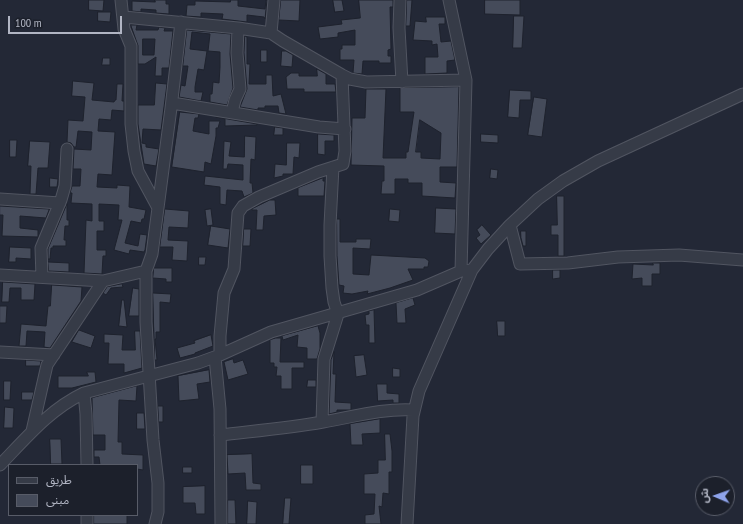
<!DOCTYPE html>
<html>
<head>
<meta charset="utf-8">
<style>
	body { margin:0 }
	#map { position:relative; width:743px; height:524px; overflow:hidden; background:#232836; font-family:"PT Sans Narrow","Noto Sans Arabic",sans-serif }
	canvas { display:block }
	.legend { position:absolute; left:8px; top:464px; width:130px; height:52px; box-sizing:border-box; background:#1c202b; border:1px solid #585c68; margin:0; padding:5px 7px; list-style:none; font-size:12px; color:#b1b5c3 }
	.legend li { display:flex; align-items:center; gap:8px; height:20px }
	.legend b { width:20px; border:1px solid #585c68 }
	.north { position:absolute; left:695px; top:476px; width:40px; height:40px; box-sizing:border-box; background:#1c202b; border:1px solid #585c68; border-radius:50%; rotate:272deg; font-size:11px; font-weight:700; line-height:16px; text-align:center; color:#b1b5c3 }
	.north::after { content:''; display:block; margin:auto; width:14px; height:18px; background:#8ea3eb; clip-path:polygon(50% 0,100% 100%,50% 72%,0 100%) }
	.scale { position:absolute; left:8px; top:16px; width:114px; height:18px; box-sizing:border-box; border:2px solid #b1b5c3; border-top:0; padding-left:5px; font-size:12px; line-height:14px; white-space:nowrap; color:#b1b5c3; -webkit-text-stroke:3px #1c202b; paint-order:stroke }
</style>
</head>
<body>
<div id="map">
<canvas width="743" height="524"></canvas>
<ul class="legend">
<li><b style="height:5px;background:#363b47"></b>طريق</li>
<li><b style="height:11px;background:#454b5a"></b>مبنى</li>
</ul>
<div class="north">ش</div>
<div class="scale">100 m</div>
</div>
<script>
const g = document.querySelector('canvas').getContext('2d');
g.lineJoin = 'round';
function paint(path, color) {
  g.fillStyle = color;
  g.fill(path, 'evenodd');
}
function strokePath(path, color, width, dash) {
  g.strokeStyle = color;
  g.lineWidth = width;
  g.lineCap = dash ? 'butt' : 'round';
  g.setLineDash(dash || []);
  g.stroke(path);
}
const building = new Path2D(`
	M89,0H104L103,11L89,10Z
	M155,0H166V4H169V14L156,13V10L141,9V12L132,11V1L155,2Z
	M231,0H238V6L265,9L266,0H267L265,19L264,17L247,15V22L222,19L223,14L201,13V17L186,16L187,5H195V1L230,2Z
	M281,0H300L299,21L279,20Z
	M333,0H342L344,11L335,12Z
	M359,0H393V7H390L391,49L388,50V56H391V63H379V61H363L362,74L353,73L354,60H340V49H342V45H355V30L338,33V37L320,39L318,27L342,24L341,20L360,18Z
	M407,0H412L410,26H406Z
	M485,0H520V15L485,14Z
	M98,12H111L110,22L98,21Z
	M514,16H524L522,48H513Z
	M426,17H445V24H439L441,42L451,41L455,60L447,61V73L425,74V57H438L437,44L432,45V41L413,40L415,21L426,22Z
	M131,25H137L136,30H158L159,27L165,28L164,31H173L169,68H162V76H155L156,57L145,64H138V46ZM143,39H155L154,55H143Z
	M187,30L231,34L230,54L233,88L227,105L210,102V94H212L213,82L219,83L220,67V52L208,51L210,34L192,32L190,49L207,51L204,70L198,69L195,87V92H203L201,101L179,97L181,85L185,86L188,66H183Z
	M245,36L247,37V64H250L249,84H266V75H272L273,96L281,94L286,114L279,113L278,106H265V108H258V110L240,107L247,89L244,53Z
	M261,50H267V62H261Z
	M282,51H286L293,55L292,67L281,66Z
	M103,58H110V65H102Z
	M317,69L326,74V84H335L336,92H304V89H287L286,77L291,73H299V76H317Z
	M73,81L94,83L92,100L114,102L115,100H116L117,84H123L122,101H124V111L112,110L111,120L99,119L98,131L115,132L112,175L98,174L97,187L117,188V185L130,186L129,207L146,210L144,219H142L141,223L131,221L125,243L138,246L140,234L147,235L145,250L144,252L130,250L129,254L114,250L122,220H118L119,205L99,204V221H104V231H97V250H106V256H103L102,274L84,273L86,220L92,221V204L71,203L72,193H70L72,186H80L81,169H73L74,149L91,150L92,132L78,131L76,147H74L71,143L67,142L68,120L83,121L85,97L72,96Z
	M156,83L167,84L161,130L143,129L142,143L146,144V147L159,149L156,166L144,164L138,124V105H154Z
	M459,87L457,167H440V182L456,183L455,198L422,196V183H408V179H395V194H381L382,181H384V166L351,165L352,118H365L366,89H386L383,158H406V152H408L414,112H400V88ZM420,120L441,133L440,159L421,158V152H416Z
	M510,90L531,91V100H520L519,118L508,117Z
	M534,97L547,99L542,137L528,135Z
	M180,112L199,114L198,118H195L193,131L209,134V121H220L218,128H216V136L211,164L205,162L204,172L172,167Z
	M216,117L257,124V125L225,126V119Z
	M275,127L283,128V135H274Z
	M318,134L334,135V141H325V155L318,154Z
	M481,134L498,135V143L481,142Z
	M245,136L256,137L255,160L251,159L250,183H252L253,193L244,197L242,191L227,190L226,205L220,204V187L204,185L205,176L243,180V165L228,164L227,169H223L224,141L231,142L229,156L244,157Z
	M10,140H17L16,157H10Z
	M30,141L50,142L48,168H38L36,194H30L31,166H28Z
	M287,143H300L299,158L294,157L293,174H283V176L274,178L275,164L286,165Z
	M491,169L498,170L497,179L490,178Z
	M50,178L58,179L57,187H50Z
	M323,178V181H325L324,196H298V188Z
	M557,196H564V256H558V235H551V225H557Z
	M270,200H275L276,215L264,216L263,230H256L257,210H252V209Z
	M67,204V220H69V226H65L64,240H66V246H53V248H51L50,259H48V249Z
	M0,206L49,209V210L46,218L20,216V228L38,230V237L2,236L3,215H0Z
	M436,208L456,209L455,234L435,233Z
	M165,209L189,211L188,228L169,227L168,240L188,241L187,261L172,260L173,247H160Z
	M211,209L213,225L207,226L205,210Z
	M390,209L400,210L399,222L389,221Z
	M337,219H340V242H356V239H371L370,249L353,248V274L369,275L371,255L425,258L429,261L428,267H424V269H408L413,280L390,288L367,294L368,291L352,294L343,293L344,286L339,285L337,256Z
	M482,225L491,235L481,244L476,238L480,235L477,230Z
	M211,226L230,229L228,248L208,245Z
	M244,229H251L250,246H243Z
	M521,231H526V246H523L521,238Z
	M10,247L31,248V259L16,258V262H9Z
	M199,257H206L205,265H199Z
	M48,262L69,263V272L49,271Z
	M653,263H660V274H652V286H642V278L632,279L633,264L653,265Z
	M154,268H172V282H166V279L153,278Z
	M553,270H560V278L553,279Z
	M3,282L35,284L34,300H21V288H10L9,302H2Z
	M122,284L123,287L111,288L106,295L103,293L107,287Z
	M52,285L82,287L81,301L50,348L44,347L45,332L27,331L26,346H19L21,324L46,326L48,306H50Z
	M133,288L139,289V316H129Z
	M153,293L171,294L170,303L160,302V332H156V339H155L157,360H155Z
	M413,298L415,305L405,309L406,323H397L396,303Z
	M122,300H124L127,327L119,326Z
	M0,306H7L6,323H0Z
	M374,310L375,343H369V325H366L365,315L369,314V311Z
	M497,321H505V336H498Z
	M318,326L320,333V349L317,359H307V348L297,347L298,335L283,340L282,336Z
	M79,330L95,336L91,348L72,342Z
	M135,331H140L142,368L124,373V364H108L109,343H104V334L123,335L122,350H135Z
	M211,335L213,346L195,353V354L180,358L177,348L195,343L194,341Z
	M276,338H281L280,362H304V368H292V389H281V376H276L277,367H274V363H270V340Z
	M334,352L333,374H336L335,402L351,403V410H337V412L329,414L331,360Z
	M364,355L367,375L356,377L354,356Z
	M233,359L234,363L243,360L248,374L228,380L224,362Z
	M26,360L41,361L40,366H26Z
	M393,368L400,369V377H393Z
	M209,370L210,382L197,384L199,399L179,401L178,376Z
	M87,372H95L96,382L72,388H58V376H88Z
	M308,380H316V387H307Z
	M4,381H11L10,400H4Z
	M377,384H387V393L399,394V403H393V400L378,401Z
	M137,386L136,401L119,400L118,442H122V454L143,455V470L137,469V465H100L99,457H94V450H105V435H93L92,398Z
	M22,392H34L32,400H22Z
	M158,406H163V422H159Z
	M5,407L14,408L13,428H4Z
	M137,413H144L145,429H137Z
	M380,419V433L362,434L363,445H351L350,424Z
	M385,434H390L392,451V472H389V494L383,493L382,507L379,506L381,524H365V515L374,514L375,494H364V474L378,473V460H385Z
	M50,439H61L62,464H51Z
	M252,454L253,483L261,484V490H246L245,473L228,474L227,455Z
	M301,465H313V484H301Z
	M183,467H192V473H183Z
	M205,486V514H196L195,503H183V487Z
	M285,498H291L289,524H283Z
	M228,500H235L236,524H228Z
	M248,501L257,502L256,524H247Z
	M94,515H127V524H94Z`);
const minor = new Path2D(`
	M121,0L124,29L131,46V124L134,151L138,171L158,208
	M274,0L271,33L283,41L342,75L350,79L366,82L466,80
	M400,0L399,28L402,82
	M449,0L466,80L461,271
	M124,17L238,28L271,33
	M172,103L319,127L345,129
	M232,112L235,100L240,89L237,53L238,28
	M0,199L60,203
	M510,225L520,264L568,263L618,257L679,255L743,260
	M0,275L103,281L146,271
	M42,277L41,248L61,200L65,186L67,149
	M0,352L54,355
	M220,355V336L224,293L234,269L238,213L243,206L259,197L318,172L343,164L345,151L342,75
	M215,357L220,409L221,524
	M84,393L86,414L87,465
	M322,422L324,359L338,314L334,302L332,288L330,256V225L333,167
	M32,431L47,365L103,281
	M220,435C254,431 289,428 323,422C353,417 383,408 414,410
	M0,465C26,438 50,409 84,393L198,363L220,355L271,332L417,290L461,271L472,270
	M87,515V524
	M155,524L158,512V483L153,440L146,322V271L152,254L171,108L181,22
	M407,524L413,416L419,391L472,270L488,249L510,225L538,199L563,181L598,161L743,94`);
paint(building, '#454b5a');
strokePath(building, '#1e222d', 1);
strokePath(minor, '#515561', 13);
strokePath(minor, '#363b47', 11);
</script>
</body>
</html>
